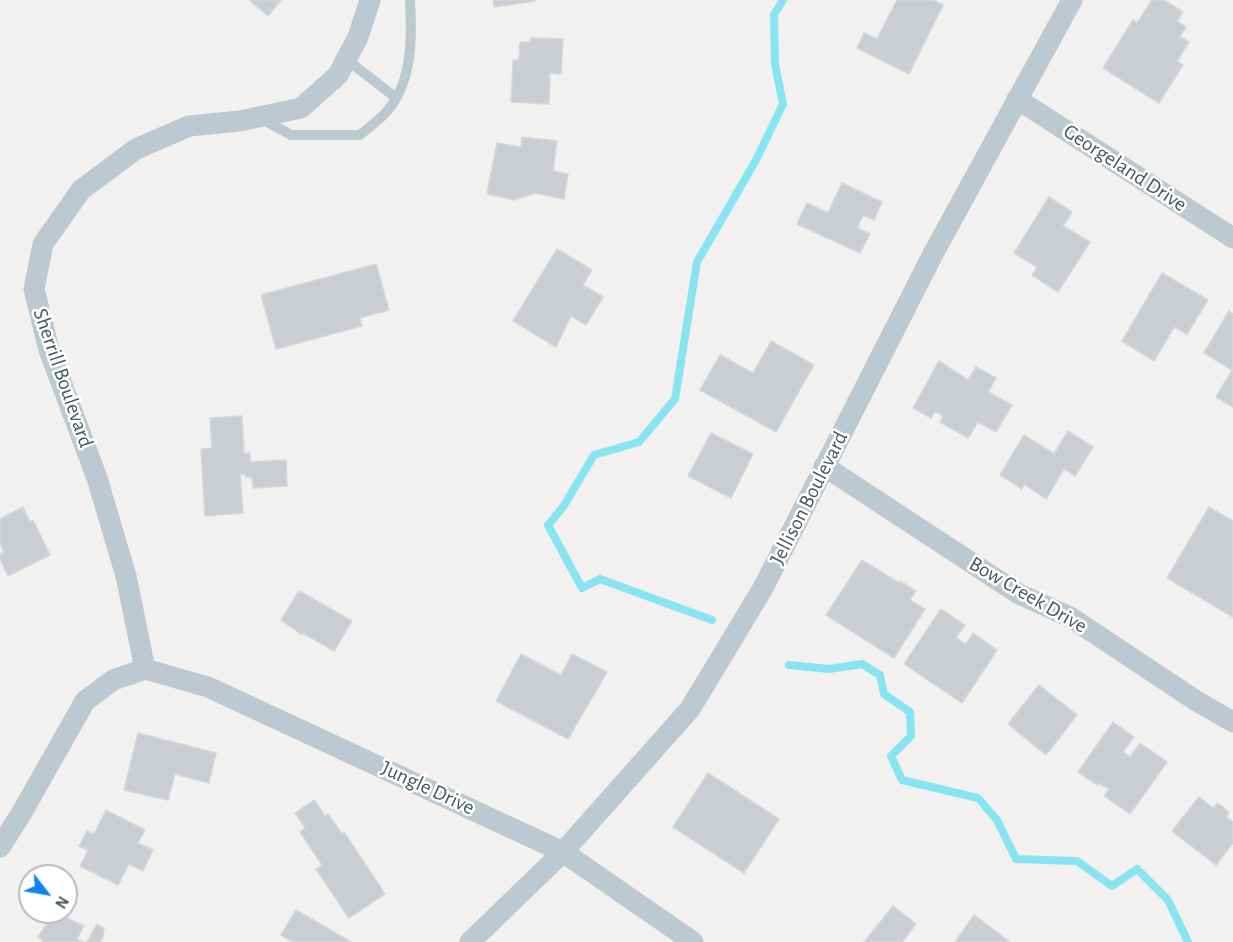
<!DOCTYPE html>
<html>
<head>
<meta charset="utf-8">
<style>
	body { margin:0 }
	#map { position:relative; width:1233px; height:942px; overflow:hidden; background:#f3f0f0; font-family:"Alegreya Sans",sans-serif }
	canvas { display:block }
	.north { position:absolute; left:18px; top:864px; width:60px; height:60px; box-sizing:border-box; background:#fff; border:2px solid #b5bbbf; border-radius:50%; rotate:121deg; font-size:16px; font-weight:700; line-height:24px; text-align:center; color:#47565f }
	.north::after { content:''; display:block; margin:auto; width:21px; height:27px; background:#1085ed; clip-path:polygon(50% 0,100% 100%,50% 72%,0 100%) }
</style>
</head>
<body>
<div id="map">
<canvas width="1233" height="942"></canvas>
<div class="north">N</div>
</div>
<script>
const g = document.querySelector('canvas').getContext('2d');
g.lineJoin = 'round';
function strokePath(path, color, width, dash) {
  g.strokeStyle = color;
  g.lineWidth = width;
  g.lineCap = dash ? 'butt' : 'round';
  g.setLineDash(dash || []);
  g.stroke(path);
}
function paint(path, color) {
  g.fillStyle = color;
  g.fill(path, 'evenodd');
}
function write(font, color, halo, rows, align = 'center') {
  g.font = font + ' "Alegreya Sans",sans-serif';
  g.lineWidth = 5;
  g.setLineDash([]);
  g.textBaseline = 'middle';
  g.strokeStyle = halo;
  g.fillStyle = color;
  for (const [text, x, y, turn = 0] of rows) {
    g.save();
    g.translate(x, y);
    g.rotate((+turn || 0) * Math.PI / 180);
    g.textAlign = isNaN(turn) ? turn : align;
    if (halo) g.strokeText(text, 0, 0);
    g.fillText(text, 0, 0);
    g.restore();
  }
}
const stream = new Path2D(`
	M712,620L600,579L582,588L548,525L563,507L594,455L639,442L675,399L697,262L756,160L783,104L775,64L774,15L783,0
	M789,665L829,669L862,664L880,675L884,694L910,712L911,736L891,756L902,780L978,798L997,820L1016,859L1077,861L1112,886L1137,869L1168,900L1188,942`);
const building = new Path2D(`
	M249,0H281L268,16Z
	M493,0H534L535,1L494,7Z
	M897,0H933L943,5L909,74L857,48L864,33L877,39Z
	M1152,0H1164L1183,12L1177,21L1186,27L1180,37L1189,42L1177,61L1183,65L1159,103L1103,68L1133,20L1137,23Z
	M531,38L563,39L561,74L550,73L549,104L511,102L513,60H519L520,42H530Z
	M522,137L557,141L553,171L568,174L564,199L535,193L514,200L487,194L497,143L521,147Z
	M842,183L882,202L874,220L863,215L857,228L870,234L860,253L797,224L807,203L828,213Z
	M1049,197L1072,212L1063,226L1090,242L1058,292L1032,275L1037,267L1014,253Z
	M557,249L592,270L583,285L603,297L586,325L571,316L556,347L513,321Z
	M376,264L389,310L360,318L362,326L276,349L261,295Z
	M1162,273L1208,300L1187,334L1174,327L1154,361L1122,341Z
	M1229,311L1233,314V407L1216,397L1232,370L1204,353Z
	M771,341L814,365L776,432L700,390L720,355L753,373Z
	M939,361L968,380L976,367L996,378L988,392L1012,405L996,432L978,422L968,438L940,422L943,416L935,411L931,418L913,408Z
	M242,416L244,453H250V462L286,460L287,486L253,488L252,477H246L245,474H240L243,513L205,516L201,449L212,448L210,418Z
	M1068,431L1093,447L1075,476L1064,469L1046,499L1024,484L1022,489L1000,475L1024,435L1054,454Z
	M711,433L753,454L731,498L688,476Z
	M23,507L30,522L33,520L50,555L8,576L0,559V554L4,552L0,543V519Z
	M1209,507L1233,521V617L1167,578Z
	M862,560L899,583L900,581L916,591L910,600L925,609L894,658L826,615Z
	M299,591L352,621L334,651L303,633L302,635L281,620Z
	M941,609L965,625L956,638L966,644L973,633L997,650L962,703L904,664Z
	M521,654L561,675L572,654L607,672L568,739L496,701Z
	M1039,685L1077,715L1046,755L1008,724Z
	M1113,722L1134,737L1123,752L1130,757L1140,743L1167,762L1130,814L1104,796L1109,789L1098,783L1097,785L1078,772Z
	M138,733L216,753L209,783L175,774L168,800L124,790Z
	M708,773L779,819L744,873L673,827Z
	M1199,797L1213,808L1218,803L1229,812L1226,817L1233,822V843L1216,865L1172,831Z
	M314,800L325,816L328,814L342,834L344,832L385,894L349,918L316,869L322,865L300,832L305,828L295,813Z
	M106,810L145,830L138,843L153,850L143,871L129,864L118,885L80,866L88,850L79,846L87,831L94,834Z
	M893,906L916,924L902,942H864Z
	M296,910L351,942H293L281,935Z
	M55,912L84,926L77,939L83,942H42L43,940L38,937Z
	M974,915L1010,942H955Z
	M97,924L104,928L103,937L100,942H87Z`);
const service = new Path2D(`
	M346,59L395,97
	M262,119L291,135H360C369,127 381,119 388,110C413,80 412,36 410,0`);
const minor = new Path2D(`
	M1017,99L1233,238
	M824,466L1019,594L1070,617L1198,702L1233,722
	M145,669L126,576L97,478L49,350L34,289L43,244L81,190L136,149L189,126L240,121L301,108L338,75L358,37L370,0
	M145,669L208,687L563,852L693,942
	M0,847L21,814L85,701L113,680L145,669
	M470,942L563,852L690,709L763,588L933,254L1072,0`);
const streetNames = [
	["Georgeland Drive",1125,168,33],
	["Sherrill Boulevard",63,378,71],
	["Jellison Boulevard",809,498,-63],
	["Bow Creek Drive",1028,595,30],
	["Jungle Drive",428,788,25]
];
strokePath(stream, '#88e4f1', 8);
paint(building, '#caced3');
strokePath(building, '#d4d7dc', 1.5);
strokePath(service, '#bdc9d0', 10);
strokePath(minor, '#bdc9d0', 21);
write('21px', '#47565f', '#fff', streetNames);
</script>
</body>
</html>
